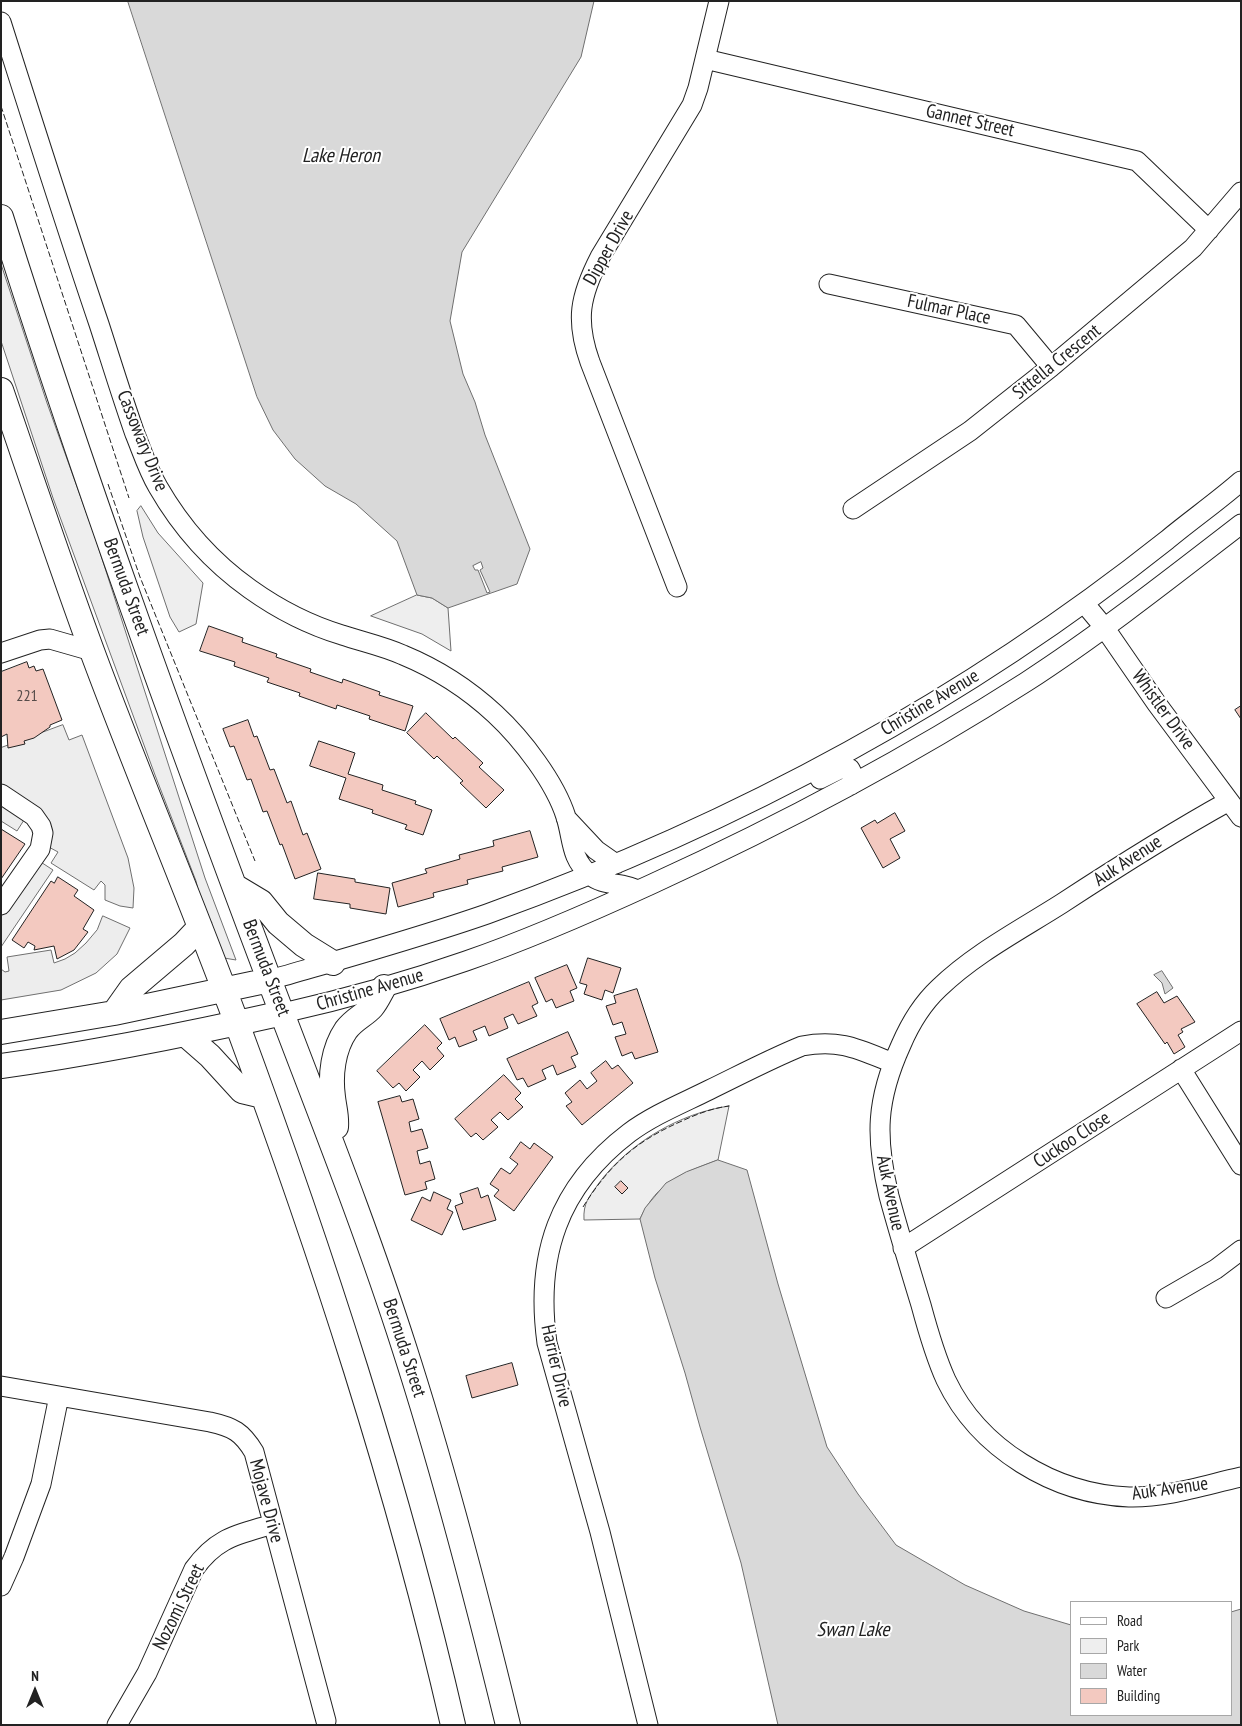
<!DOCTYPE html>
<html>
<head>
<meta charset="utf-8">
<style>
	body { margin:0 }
	#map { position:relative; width:1242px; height:1726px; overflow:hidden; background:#fff; font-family:"PT Sans Narrow",sans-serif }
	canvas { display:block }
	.frame { position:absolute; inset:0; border:2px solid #222; pointer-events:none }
	.legend { position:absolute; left:1070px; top:1601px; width:162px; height:115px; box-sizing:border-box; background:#fff; border:1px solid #a7a7a7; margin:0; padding:6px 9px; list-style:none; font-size:15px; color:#222 }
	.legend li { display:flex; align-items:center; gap:10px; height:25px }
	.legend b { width:25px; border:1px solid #a7a7a7 }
	.north { position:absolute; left:10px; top:1666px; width:50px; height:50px; -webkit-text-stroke:4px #fff; paint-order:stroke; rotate:0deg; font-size:14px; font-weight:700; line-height:20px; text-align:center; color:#222 }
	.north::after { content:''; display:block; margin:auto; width:18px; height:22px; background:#222; clip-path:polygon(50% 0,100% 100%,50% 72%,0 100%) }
</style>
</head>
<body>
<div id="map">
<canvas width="1242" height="1726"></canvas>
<div class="frame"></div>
<ul class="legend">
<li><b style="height:6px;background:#fff"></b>Road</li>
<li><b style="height:14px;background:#eee"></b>Park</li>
<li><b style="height:14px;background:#d9d9d9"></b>Water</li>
<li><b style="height:14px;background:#f3c9c0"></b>Building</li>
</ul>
<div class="north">N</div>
</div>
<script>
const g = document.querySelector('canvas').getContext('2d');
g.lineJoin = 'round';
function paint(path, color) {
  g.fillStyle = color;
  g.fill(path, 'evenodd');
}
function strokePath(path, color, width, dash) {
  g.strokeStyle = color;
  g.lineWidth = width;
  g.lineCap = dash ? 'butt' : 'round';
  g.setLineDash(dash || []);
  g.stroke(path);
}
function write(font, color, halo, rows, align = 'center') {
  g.font = font + ' "PT Sans Narrow",sans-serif';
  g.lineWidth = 4;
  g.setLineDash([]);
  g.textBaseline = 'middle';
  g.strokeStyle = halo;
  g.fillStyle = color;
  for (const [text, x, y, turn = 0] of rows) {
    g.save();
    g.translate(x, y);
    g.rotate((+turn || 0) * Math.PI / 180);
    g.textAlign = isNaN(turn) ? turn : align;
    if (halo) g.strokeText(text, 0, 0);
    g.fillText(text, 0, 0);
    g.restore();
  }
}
const green = new Path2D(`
	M1,264L47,403L95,537L205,878L236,960L224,958L201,902L196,881L155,775L53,498L1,341Z
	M141,506L158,533L203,583L196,624L179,632L170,617L143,537L137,511Z
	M417,595L432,598L448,608L451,651L422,634L371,616Z
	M729,1106L718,1160C681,1174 658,1181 640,1219L584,1220C583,1203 589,1197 599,1183C629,1143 680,1113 729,1106Z`);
const parking = new Path2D(`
	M63,725L69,740L82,735L128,858L134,888L133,908L120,906L105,900V885L101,881L94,890L51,863L58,852L34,839V829L30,824L24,820L17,831L1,821V748Z
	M27,853L53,870L1,947V891Z
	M103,916L130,928L117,954L96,973L61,990L1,1000V969L5,972L9,971L7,957L51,950L54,963L65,959L75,953L86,943L97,930Z`);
const water = new Path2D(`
	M128,1H594L581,57L462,252L450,321L463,374L475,402L485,435L530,549L517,584L448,608L432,598L417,595L397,541L356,504L325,486L295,459L273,430L257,397Z
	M1162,971L1173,988L1165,994L1162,983L1154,975Z
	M718,1160L747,1170L778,1284L827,1447L858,1494L896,1545L965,1585L1024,1611L1071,1625V1715H1231V1612L1241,1609V1725H778L741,1563L700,1427L685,1373L655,1278L640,1219L645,1208L666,1183L686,1172Z`);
const pier = new Path2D(`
	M481,562L483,568L480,570L490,592L487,593L478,570H475L473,566Z`);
const building = new Path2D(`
	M209,626L243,638L242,642L277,654L276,657L311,669L310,672L342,683L343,679L380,692L379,695L413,706L405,731L369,719L370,716L337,705L336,709L299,696L300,693L267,682L269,678L234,666L235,662L200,651Z
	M27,662L29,668L34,666L36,671L43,669L62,720L50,725V727L34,738L24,741L25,744L8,748L7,734L1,737V672Z
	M1241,706V719L1235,710Z
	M426,713L453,739L455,737L483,763L479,767L504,790L486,808L460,783L463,781L437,756L434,759L407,733Z
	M248,720L254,737L257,736L270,770L274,769L287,803L291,801L303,835L307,833L321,869L295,879L282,844L280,845L267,811L263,812L251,779L247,780L234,746L230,747L223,729Z
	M319,741L355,753L348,774L383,785L382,790L416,801L415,804L432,810L423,835L405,829L407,825L372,813L373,810L339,799L346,778L310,766Z
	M895,813L905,831L890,839L900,858L883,868L861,828L875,820L877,823Z
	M1,829L25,844L1,879Z
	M530,831L538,857L502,867L503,871L467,880L468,884L433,893L434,897L398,907L392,883L427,873L425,869L460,859L459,855L494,846L493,841Z
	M318,873L355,879V882L390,888L386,914L350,908V904L314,899Z
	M58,877L78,890L74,896L94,910L83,929L88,932L74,950L57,959L54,946L34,950L35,946L28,942L24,948L12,940L51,881L54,883Z
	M588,958L621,968L613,993L605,990L602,1000L584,994L587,985L580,983Z
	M567,965L577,988L570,991L574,1001L556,1008L552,999L546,1002L535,978Z
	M529,982L538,1003L532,1006L537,1016L518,1024L513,1014L504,1018L508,1028L489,1036L485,1026L473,1031L477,1040L459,1047L455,1037L449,1040L440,1019Z
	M637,989L658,1052L635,1059L632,1052L622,1056L615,1037L626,1034L622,1022L613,1025L606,1006L616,1003L614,996Z
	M1157,992L1164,1003L1177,996L1195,1022L1181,1029L1183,1032L1178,1035L1185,1047L1174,1054L1167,1042L1165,1044L1137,1004Z
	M425,1025L442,1043L437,1048L444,1056L430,1070L422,1061L413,1070L420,1077L406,1091L399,1083L393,1088L377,1071Z
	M568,1032L578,1054L571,1057L576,1067L557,1075L553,1065L542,1070L546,1079L528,1087L523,1078L517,1080L507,1059Z
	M606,1061L612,1069L618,1065L633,1083L582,1125L566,1106L572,1102L565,1093L580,1080L587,1089L597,1081L591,1073Z
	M504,1075L521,1093L515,1099L523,1107L508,1120L500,1112L491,1120L498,1127L483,1140L476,1133L471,1137L455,1119Z
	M400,1096L402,1102L413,1099L419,1119L409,1122L411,1132L422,1129L428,1148L417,1151L420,1164L430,1161L435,1179L425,1182L427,1189L405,1195L378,1102Z
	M521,1142L530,1149L534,1143L553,1157L514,1211L494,1196L499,1190L490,1184L501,1168L510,1174L518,1164L510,1158Z
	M621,1181L628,1188L622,1194L615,1187Z
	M478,1188L481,1198L488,1195L496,1220L463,1230L455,1206L463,1203L460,1194Z
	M434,1192L451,1200L447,1209L453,1212L442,1235L411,1220L422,1197L430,1201Z
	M512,1363L518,1385L472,1398L466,1376Z`);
const minor = new Path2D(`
	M1,22C33,123 65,224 99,324C111,361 122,397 135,434C142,451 148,470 158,487C181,527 212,562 250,589C278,609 309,625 342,635C363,642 383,646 403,655C437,669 468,689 495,714C522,739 555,782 566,817C573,839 570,858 590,875C599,883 610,883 622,885C627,886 633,888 638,890
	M705,59L1137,161L1209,230
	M829,284L1016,325L1051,367
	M853,509L970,431L1051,367L1193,248L1241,192
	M677,587L590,362C575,320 580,296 600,257L692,105L698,88L719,1
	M1084,603L1104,627L1157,704L1241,817
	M1,653L40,640L50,639L92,651
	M820,779L840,769H850L853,775L851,785
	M1,794L34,816L41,826L43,833L40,849L1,905
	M1229,801C1171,833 1116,868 1061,904C1020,930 974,954 939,988C923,1003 910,1024 901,1045C876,1100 875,1137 889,1196C899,1233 910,1269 921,1305C928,1331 935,1356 946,1380C979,1449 1054,1494 1129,1497C1166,1498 1205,1485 1241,1477
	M566,818L596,850L616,864
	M270,980C342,959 415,939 487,914C731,826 963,702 1167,540C1191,520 1217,502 1241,481
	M283,1013C345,999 406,982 466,961C530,939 591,912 652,884C781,825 907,758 1026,682C1100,634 1171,578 1241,524
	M1181,1069L1241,1165
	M903,1248L1241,1031
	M1166,1298L1216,1269L1241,1250
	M1,1386L210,1422C233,1427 242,1432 254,1452L326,1721
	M1,1586L14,1557L41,1484L59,1396
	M117,1725L147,1673L194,1569C217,1537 237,1535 273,1524
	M648,1725L600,1532L547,1343C535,1256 558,1187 629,1133C653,1115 683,1103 709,1090C740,1075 770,1059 802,1046C840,1039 858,1049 893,1063`);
const major = new Path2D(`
	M1,217C82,474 174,727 269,979C315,1101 364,1222 404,1347C444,1471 477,1598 508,1725
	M1,390C31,477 60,564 92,651C138,775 190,897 236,1021C321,1251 398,1485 453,1725
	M236,887L261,902L278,923L304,945L333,963
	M114,1013L131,989L184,944L200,927
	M1,1032L114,1013L270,980
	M186,1035L210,1056L242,1091L263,1096
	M1,1066C96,1053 189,1034 283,1013
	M336,1127C337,1116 334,1107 333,1097C330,1075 333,1049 346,1030C354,1019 365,1015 372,1007C377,1001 380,994 384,987`);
const fence = new Path2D(`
	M1,106L129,498
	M108,484L140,577L255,861
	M583,1207C610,1164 636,1141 682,1121C697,1114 713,1108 729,1106`);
const numberNames = [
	["221",27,696]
];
const streetNames = [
	["Gannet Street",970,121,13],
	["Dipper Drive",609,248,-61],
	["Fulmar Place",949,310,12],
	["Sittella Crescent",1057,362,-39],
	["Cassowary Drive",142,441,68],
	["Bermuda Street",126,587,70],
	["Christine Avenue",930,703,-31],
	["Whistler Drive",1163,710,54],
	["Auk Avenue",1128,861,-33],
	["Bermuda Street",266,968,69],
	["Christine Avenue",370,990,-16],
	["Cuckoo Close",1072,1140,-33],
	["Auk Avenue",890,1193,78],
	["Bermuda Street",404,1348,72],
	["Harrier Drive",556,1366,77],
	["Auk Avenue",1170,1489,-8],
	["Mojave Drive",266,1501,75],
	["Nozomi Street",179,1607,-64]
];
const waterNames = [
	["Lake Heron",341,156],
	["Swan Lake",853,1630]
];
paint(green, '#eee');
strokePath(green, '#6f6f6f', 1);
paint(parking, '#ededed');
strokePath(parking, '#6f6f6f', 1);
paint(water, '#d9d9d9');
strokePath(water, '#6f6f6f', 1);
paint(pier, '#fff');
strokePath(pier, '#6f6f6f', 1);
paint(building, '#f3c9c0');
strokePath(building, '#222', 1);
strokePath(minor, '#222', 21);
strokePath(major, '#222', 26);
strokePath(minor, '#fff', 19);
strokePath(major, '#fff', 24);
strokePath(fence, '#222', 1, [6, 2.5]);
write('16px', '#564c4a', null, numberNames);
write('19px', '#222', '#fff', streetNames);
write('italic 20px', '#222', '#fff', waterNames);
</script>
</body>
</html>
